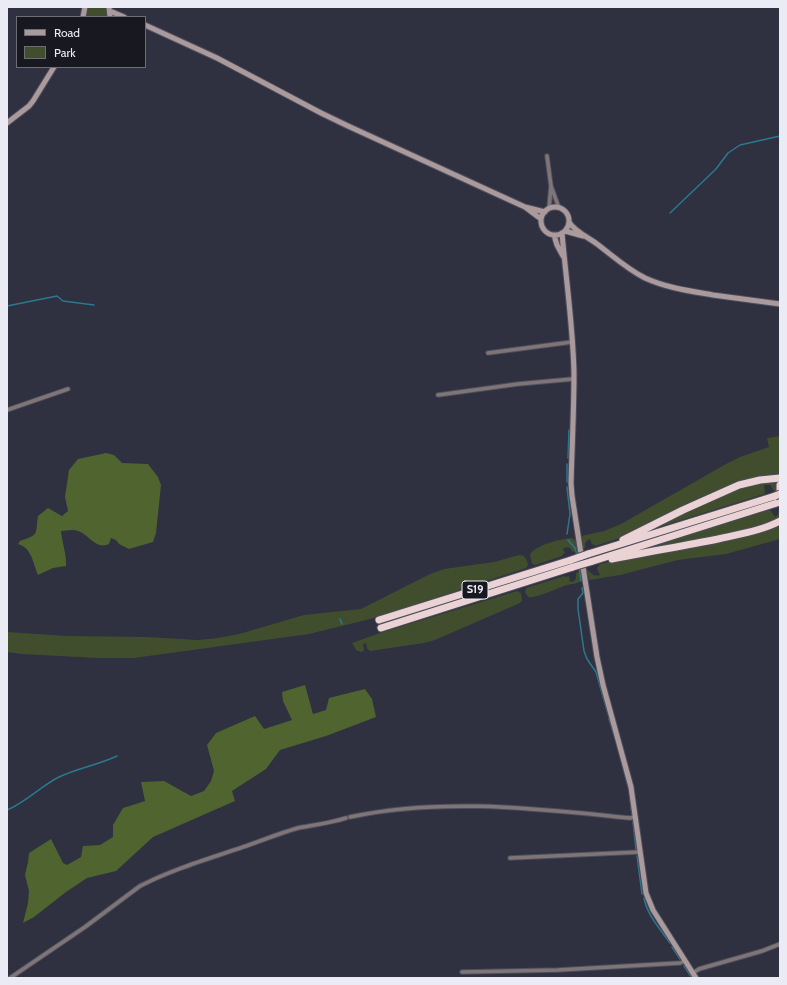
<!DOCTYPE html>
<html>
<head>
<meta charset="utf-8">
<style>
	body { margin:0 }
	#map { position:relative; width:787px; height:985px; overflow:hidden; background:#2f3040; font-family:Cabin,sans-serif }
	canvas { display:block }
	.frame { position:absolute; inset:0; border:8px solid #eaebf5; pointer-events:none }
	.legend { position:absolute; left:16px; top:16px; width:130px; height:52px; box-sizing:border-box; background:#181920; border:1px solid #6c6d75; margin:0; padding:5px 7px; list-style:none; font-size:12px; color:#eaebf5 }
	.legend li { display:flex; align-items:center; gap:8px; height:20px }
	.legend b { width:20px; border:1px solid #6c6d75 }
</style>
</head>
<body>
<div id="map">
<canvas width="787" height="985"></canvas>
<div class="frame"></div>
<ul class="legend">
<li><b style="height:5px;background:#ab9a9c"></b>Road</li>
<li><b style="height:11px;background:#414e2e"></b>Park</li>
</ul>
</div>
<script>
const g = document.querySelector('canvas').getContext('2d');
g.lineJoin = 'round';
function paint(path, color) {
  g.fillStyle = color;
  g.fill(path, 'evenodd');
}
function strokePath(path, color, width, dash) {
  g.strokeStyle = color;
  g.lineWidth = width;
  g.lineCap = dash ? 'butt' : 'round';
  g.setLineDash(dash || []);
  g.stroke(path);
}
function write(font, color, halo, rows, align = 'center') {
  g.font = font + ' Cabin,sans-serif';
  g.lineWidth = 3;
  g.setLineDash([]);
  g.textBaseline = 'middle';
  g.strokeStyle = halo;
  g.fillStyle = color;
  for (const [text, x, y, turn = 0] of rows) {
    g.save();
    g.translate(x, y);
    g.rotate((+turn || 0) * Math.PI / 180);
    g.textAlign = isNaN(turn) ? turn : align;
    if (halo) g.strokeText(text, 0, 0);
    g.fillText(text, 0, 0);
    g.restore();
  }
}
const green = new Path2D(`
	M88,7H105L107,12V17H86V14Z
	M780,436V473L779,474L762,477L617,539L595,546L594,544L592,545L590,539H589L585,543V548H583L582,536L604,531L621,524L726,464L740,457L769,447L767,438Z
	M777,481L776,490L774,491L770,485H764L765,493L764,494L646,531C679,514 716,494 752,484C760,482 769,482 777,481Z
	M779,507H780V518L746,530L644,552L640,550L769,510L771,511L775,517L778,515Z
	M780,524V539L726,554L678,560L620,575L589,580L587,569C591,573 593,577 600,575L597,568L600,564Z
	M572,538L576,541L578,550L573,552L570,548L566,547L563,549L565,553L563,554L562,556L535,565L532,564L530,554C538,544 561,539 572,538Z
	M519,555C525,555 527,559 528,565L526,568L374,618L309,634L134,658H98L22,654L7,652V632L67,636L146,637L198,640L218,638L239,634L304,615L361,609L430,574L444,569L494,562Z
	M581,571L582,580C578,584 572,584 567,585C558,588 535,599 528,597L525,592L526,588L564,576L565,577L569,576L570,582L574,581L576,578V573Z
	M517,591L521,593L522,601L520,603L435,640L424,643L370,651L367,648L366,643L363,644L364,651L361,652L356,650L352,643L377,634Z`);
const forest = new Path2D(`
	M106,453L114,455L122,463L148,464L158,477L161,485L156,533L153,542L129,549L119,544L116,540L111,538L109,544C95,550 90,535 78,531C73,529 66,531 61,531C62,542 67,556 66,566L53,568L38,575C33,563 32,548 18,544L20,541C40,534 35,535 38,516L48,508L62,516L68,511L65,497L69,470L78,459Z
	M305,685L313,714L326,710L329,698L365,689L372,699L376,717L326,736L280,750L266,769L232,791L235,801L153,837L116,871L87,878L66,892L34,917L23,923L28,903L29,891L25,875L28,862L29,853L51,839L63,863L67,865L81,857L83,846L100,845L113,837V825L123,808L145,801L141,782L164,781L191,796L204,791L211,781L214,771L207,745L216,733L255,716L264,729L292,720L283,701L282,692Z`);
const stream = new Path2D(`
	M670,213L716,169L728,153L740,145L780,136
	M7,306L57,296L63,301L94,305
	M568,458L569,430
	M567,482V464
	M567,487L570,514L567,534
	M568,540L575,548L577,555
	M579,567L581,581
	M582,588L583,593L578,599V609L584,651L587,659L596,672L608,714
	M340,619L342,624
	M609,719L616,741
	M622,764L630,793
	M630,799L632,814
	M7,810C26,802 41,786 59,777C78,768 98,765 117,756
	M633,822L636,850
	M637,856L642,894
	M644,898C647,915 660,929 670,943
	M672,947L680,959
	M684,966L692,978`);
const street = new Path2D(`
	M547,156L551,186L559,208
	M549,208L551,186
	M488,353L572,342
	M438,395L518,384L573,379
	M7,410L68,389
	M350,817C441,797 538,809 630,818L635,817
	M510,858L640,852
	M462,972L558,970L680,963L685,961
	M693,973L699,969L762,951L780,944
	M10,978L85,927L140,886C173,869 208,859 243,847C261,841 280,833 298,828C314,825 331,823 346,818`);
const secondary = new Path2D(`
	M109,7L110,17
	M110,11L124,17
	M83,17L85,7
	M145,25L217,58L321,113L348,126L525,207L545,212
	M7,123L29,106L33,101L54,67
	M525,207L541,219
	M541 221a14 14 0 1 1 28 0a14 14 0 1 1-28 0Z
	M569,222C574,231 589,238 597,244C613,256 627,269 645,278C667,288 690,291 713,295C735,298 758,301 780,304
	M565,231L583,236
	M562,233C566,280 573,326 574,373C574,410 572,446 571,483L572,496L597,657L603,685L631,787L646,893L653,910L696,978
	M554,235L557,245L563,256`);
const highway = new Path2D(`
	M780,485V494
	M623,540L683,510L739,485L760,480L780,478
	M588,554L775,496
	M612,559C647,552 683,546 718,539C739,534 761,531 780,521
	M590,562L780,502
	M379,620L571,560
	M381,628L573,567`);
const highwayBridge = new Path2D(`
	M775,496L780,494
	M571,560L588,554
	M573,567L590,562`);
const shields = [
	[475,590,26]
];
const shieldNames = [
	["S19",475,590]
];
paint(green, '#414e2e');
paint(forest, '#4f642f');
strokePath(stream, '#2b798f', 1.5);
strokePath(street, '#4d4e5d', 5.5);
strokePath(secondary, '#4d4e5d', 7);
strokePath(highway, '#4d4e5d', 9);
strokePath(street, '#7f7576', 3.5);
strokePath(secondary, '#ab9a9c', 5);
strokePath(highway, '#ebd2d4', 7);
strokePath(highwayBridge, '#4d4e5d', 9, []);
strokePath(highwayBridge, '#ebd2d4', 7);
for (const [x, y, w] of shields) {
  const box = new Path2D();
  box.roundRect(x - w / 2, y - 9, w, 18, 3);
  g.fillStyle = '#181920';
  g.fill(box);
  strokePath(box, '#eaebf5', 1);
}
write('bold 11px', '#eaebf5', null, shieldNames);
</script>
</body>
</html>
